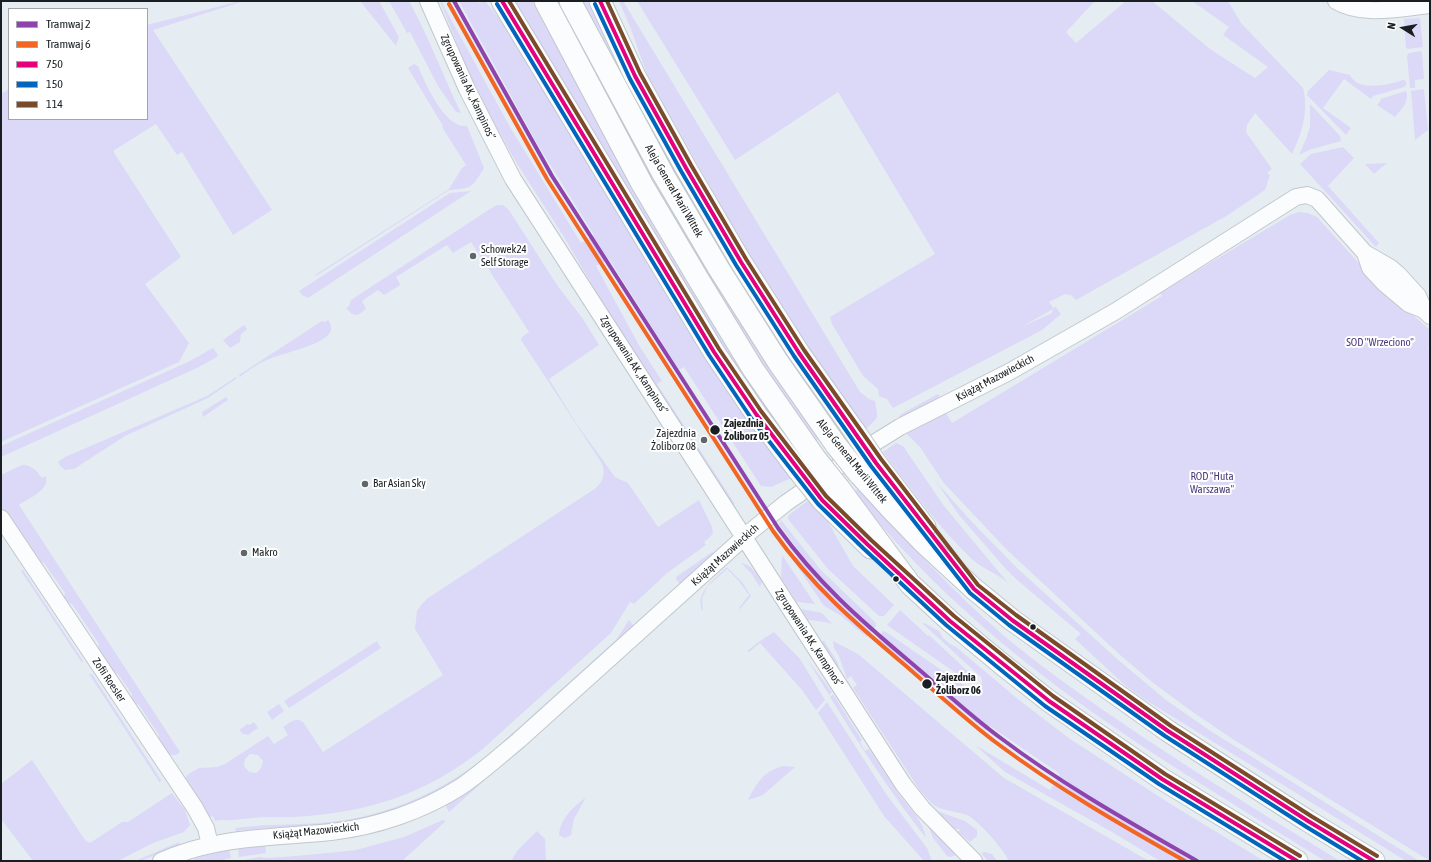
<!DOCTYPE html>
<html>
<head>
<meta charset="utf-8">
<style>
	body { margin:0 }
	#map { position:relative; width:1431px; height:862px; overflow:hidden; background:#e5edf2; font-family:"Asap Condensed",sans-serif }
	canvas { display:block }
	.frame { position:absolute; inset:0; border:2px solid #181e21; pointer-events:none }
	.legend { position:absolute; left:8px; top:8px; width:140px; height:112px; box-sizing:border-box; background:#fff; border:1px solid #a3a5a6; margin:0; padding:5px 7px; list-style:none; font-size:12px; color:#181e21 }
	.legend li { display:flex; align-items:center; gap:8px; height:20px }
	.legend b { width:20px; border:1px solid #a3a5a6 }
	.north { position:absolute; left:1383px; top:8px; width:40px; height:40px; -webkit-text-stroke:3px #fff; paint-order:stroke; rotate:281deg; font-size:11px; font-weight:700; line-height:16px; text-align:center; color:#181e21 }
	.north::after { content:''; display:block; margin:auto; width:14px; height:18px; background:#181e21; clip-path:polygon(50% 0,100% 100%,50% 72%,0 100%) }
</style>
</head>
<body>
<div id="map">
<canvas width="1431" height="862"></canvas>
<div class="frame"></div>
<ul class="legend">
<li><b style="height:5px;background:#8e44ad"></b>Tramwaj 2</li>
<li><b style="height:5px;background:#f26522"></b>Tramwaj 6</li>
<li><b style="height:5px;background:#e5007d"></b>750</li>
<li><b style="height:5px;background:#0065bd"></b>150</li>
<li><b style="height:5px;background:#7a4b2a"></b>114</li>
</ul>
<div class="north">N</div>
</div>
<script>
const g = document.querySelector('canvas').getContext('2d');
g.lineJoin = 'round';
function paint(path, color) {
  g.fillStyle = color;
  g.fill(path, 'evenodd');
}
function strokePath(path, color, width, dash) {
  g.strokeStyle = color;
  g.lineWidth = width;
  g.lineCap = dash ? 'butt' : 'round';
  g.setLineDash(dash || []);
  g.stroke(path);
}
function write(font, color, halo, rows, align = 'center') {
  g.font = font + ' "Asap Condensed",sans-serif';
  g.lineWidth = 4;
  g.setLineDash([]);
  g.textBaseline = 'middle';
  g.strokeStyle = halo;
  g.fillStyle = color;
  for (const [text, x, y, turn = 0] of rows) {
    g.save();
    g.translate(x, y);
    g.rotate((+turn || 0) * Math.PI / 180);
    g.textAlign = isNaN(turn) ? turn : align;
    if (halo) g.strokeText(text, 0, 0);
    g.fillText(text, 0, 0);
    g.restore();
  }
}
const green = new Path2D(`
	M240,1H244L153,30L272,210L233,235L182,152L177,155L156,124L113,151L181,257L145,284L189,343L179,362L1,442V94L9,89V119H147V25Z
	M360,1H379L399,37L396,46Z
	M389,1H409C429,37 443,76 461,113L456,112L438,86L410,32L407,33Z
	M440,1H441L510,127L581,243L594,235L539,147L459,1H477L478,3L485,1L516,39L794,477L771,487L761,486L684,367L679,370L609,259L596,266L640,347L662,381L657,384L735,504L732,505L601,300L564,237L516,162L492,120L469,74Z
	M512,1H532L631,183L799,452L796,454C749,391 709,324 668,257C616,171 565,86 512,1Z
	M554,1H560L820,438L814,443L759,363L639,160Z
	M581,1H587L635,96L839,425L834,428L745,294L661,152Z
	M619,1H623L860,392L869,399L875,401C878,420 880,415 866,429L808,348L753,262L647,75L631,29Z
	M637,1H1095L1066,32L1076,43L1126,1H1152L1210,49L1255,78L1268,67L1223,35L1229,27L1192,1H1228L1241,23L1303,88C1309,111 1302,133 1292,154L1255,113L1247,125L1246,132L1272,169L1267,173L1270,175L1265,190L1228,215L1076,300L1071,295L1065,294L1049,302L1054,309L1055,306L1061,314L1042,330L893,408L887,399L879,396L878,389L863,376L832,324L830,317L935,254L838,92L735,160ZM1053,309L1052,313L1017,329H1018Z
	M1420,18L1423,47L1408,49L1406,48L1404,19Z
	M1421,51L1422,53L1424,79L1415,80V88H1410L1407,56L1409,53Z
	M414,64L418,66C425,83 445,129 467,126L484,168L483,170C471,189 471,188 449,190L316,276L315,275L449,189L462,168L466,165L442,127L443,126L408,68Z
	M1329,70L1350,75C1357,92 1390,85 1403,80L1406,81V85L1404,87L1373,96L1371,99L1344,79L1323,108L1351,128L1346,135L1307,95L1308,91Z
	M1424,89L1428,130L1415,140L1411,91Z
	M1406,91C1410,101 1401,110 1395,117L1377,105L1381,100L1380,99Z
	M1310,104L1340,136L1341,141L1309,150L1299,155L1306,139L1310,127Z
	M1343,147L1354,158L1328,186L1379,243L1376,247L1300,164L1311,154Z
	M1387,163L1374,174L1365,164Z
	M471,191L308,298L302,295L299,291L450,193Z
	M497,205H503L509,210L557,285L583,319L599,345L549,379L576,423L615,477L628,483L658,527L699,500L712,527L713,533L710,537L704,542L706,545L667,573L634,604L630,602L611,633L485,747C428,794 367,813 294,817C286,817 278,817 270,817C258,817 245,819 233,820C227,821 221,819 215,821L213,816L208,818L185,781L187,775L199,768L217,767L225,764L268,736L274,744L288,735L283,727C290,722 296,717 303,722L323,752L443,675L415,629L417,611L421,605L428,598L596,488C604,480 606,472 601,462L521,340L522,337L529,332L471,242L453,253L447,245L396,277L400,284L399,286L384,295L378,290L362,301L366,309L358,315L352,314L346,308L349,306L351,300L490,209ZM250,754L258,755L263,761L261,768L256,773L249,772L244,766L245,759Z
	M1299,212L1308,213L1317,217L1376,282L1430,330V347L1428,348L1430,351V861L1234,740L1190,710L1152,682L1119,654L1006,549L943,482L920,447L906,433L946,413L952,423L1162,296L1160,293L1290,215Z
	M328,320C331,324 333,329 329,334C319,346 284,353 269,359C259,363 249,370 240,377L239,375L322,321L325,322Z
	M244,325L247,329L241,334L240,342L230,348L223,340Z
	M213,348L218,355L217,357L199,367L1,457V446L190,361Z
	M236,377L237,378L208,398L125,436L74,469L65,470L61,467L58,462L65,457L207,396Z
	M938,394L940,397L899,420V416L903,413Z
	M226,397L228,400L203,417L202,412Z
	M896,443L903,446L944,506L1009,584C999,574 984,570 973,560C941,530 910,488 883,452Z
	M22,465C31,464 37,471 42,478L46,476C50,491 28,498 19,505L180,752L176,755H169L158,743L159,735L139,705L131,702L132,694L118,674L111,672L97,652L99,644L72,604L63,601L65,593L44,563L37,561L1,507V475Z
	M933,477L939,485L972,522L1017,568L1116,658L1166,700L1209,730L1419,861H1406L1144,699L1127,687L1075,639L1081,634L1016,579L1004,567L959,515Z
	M859,488C905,539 951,590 1003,635C1038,664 1074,690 1112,716C1186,767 1263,814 1340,861H1325C1200,783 1070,708 961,607C922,572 887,533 853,493Z
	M811,498L828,522L853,566L894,605L884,616H879L828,569L788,519V517L789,515Z
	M781,520L821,570L875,622L876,626L867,637L840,615L824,606L793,560L801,554L779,524Z
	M712,552L714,553L680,584L676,579V577Z
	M782,555L815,604L797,602L781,578Z
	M741,563C752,565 756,573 762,582L760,587L751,573Z
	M727,567L742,582L751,596L740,609L739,608L749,595L738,580L727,569L707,587L702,599L703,612C693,593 715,579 727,567Z
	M23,570L83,661L82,663L21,571Z
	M801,609L822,613L832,624L825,622L808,620Z
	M900,610L928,636L929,635L975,678V683H970L887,625Z
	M629,620L634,626L499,748H496L616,640Z
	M924,623L939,631L943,638L950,644L956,647L1019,700L1070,739L1169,803L1264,861H1160L1112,832L1005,772L975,745L1050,790L1060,774L990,726L986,731L877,639L883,631L886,632L969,689L975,692L980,689L982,681L981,677L923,624Z
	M774,632L800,659L825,700L816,710L802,690L760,643L749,652L747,651L760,641Z
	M377,641L381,648L289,708L284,701Z
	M820,641H824L837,661L842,677Z
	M833,641L858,654L1004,778L1149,861H1009C1003,849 979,821 967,815C959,812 951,812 943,809C933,807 926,797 919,789L853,688L857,685L851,676L847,679L839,656L834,648Z
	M807,659L832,692L829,695Z
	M89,674H92L161,780L160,783Z
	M833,694L862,740L860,742L865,751L869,749C879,763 887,777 897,791C907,806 923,819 926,838C891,793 860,746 830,697Z
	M827,702L886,794L927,848L932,861H924L884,816L818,713Z
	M279,704L284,711L272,720L267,712Z
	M254,722L258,728L248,735L243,734L239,730L248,724L249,725Z
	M490,753L489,756C445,793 390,818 333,824C300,828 268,827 236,831L235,828C247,827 260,825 272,825C291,824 310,824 330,822C388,816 444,791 490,753Z
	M32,760L85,840L90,843L122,822H128L172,793L185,810L190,825L184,832L153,843L118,861H33L1,819V784Z
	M784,766L795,767L763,795L748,800C756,784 764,770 784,766Z
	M485,780L449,812L445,805Z
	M586,797L574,819L571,835L565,838L559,835C560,818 574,807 586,797Z
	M932,808L937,811L965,821L977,830V836L970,842L958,832L960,830L959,829H955Z
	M443,820L446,821L402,861H239L259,857L268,858L308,855L356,850L404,837Z
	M926,821L956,855L951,857L947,856L933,838Z
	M537,831L545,839L546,861H511L517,851Z
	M179,842L180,845L141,861H135Z
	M265,845L266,853L239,857L238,848Z
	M229,849L231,858L219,861H195L194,858Z
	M985,852L992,854L997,861H988L981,853Z`);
const minor = new Path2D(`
	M428,1L467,89L513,179L903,784L922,808L974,861
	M1336,1C1363,17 1400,8 1430,5
	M1365,253L1370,268L1384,283L1409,304L1424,310
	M1,518L195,808L206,828L210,845
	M161,861C216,836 272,838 331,832C376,827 423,811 462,786C482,772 500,756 519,740L751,531L786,503L858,453L900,427L1009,372L1116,311L1296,197L1307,195L1317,199L1365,253L1391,268L1398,274L1418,296L1424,310L1430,316`);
const major = new Path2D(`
	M502,1L714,352L756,414L798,470
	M545,1L642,184L697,277L753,369L815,458
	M570,1L663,174L719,269L778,362L836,445
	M600,1L635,76L686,168L741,262L799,353L855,432
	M876,463L925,527
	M859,474L892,510L923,542L974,589L1012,620L1168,731L1308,821L1374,861
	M839,488L910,584L950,621L1003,665L1049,701L1162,779L1297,861
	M822,500L871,548`);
const majorBridge = new Path2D(`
	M855,432L876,463
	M836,445L859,474
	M815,458L839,488
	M798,470L822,500`);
const bus1 = new Path2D(`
	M502,1L714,352L756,414L822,500L867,544L950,621L1049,701L1162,779L1297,861
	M600,1L635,76L686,168L741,262L799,353L876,463L974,589L1012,620L1168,731L1308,821L1374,861`);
const bus2 = new Path2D(`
	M497,4L709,355L751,418L818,504L863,548L946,625L1045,706L1159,784L1285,861
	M595,4L630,79L681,171L736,265L794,356L871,466L970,593L1009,625L1165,736L1305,826L1362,861`);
const bus3 = new Path2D(`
	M509,1L719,349L761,411L826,496L871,540L954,616L1053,696L1165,774L1300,856
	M607,1L640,73L691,165L746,259L804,350L881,459L978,585L1016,615L1171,726L1311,816L1377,856`);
const tram1 = new Path2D(`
	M454,1L552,176L778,528C817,582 859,619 909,661C940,687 969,715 1002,739C1063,785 1131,823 1197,861`);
const tram2 = new Path2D(`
	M449,4L547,179L773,531C812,586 855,623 906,666C936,692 966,720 998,744C1057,788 1121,825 1185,861`);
const markers = [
	[473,256,4,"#60666a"],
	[715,430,5.5,"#181e21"],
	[704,440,4,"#60666a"],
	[365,484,4,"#60666a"],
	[244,553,4,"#60666a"],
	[896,579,3.5,"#181e21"],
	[1033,627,3.5,"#181e21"],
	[927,684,5.5,"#181e21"]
];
const streetNames = [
	["Zgrupowania AK „Kampinos”",468,87,65],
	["Aleja Generał Marii Wittek",674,191,60],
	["Zgrupowania AK „Kampinos”",634,365,57],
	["Książąt Mazowieckich",995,378,-28],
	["Aleja Generał Marii Wittek",852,461,51],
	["Książąt Mazowieckich",725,555,-42],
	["Zgrupowania AK „Kampinos”",809,638,57],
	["Zofii Roesler",109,680,56],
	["Książąt Mazowieckich",316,831,-6]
];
const poiNames = [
	["Schowek24",481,250],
	["Self Storage",481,263],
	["Zajezdnia",696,434,"right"],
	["Żoliborz 08",696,447,"right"],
	["Bar Asian Sky",373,484],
	["Makro",252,553]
];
const parkNames = [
	["SOD \"Wrzeciono\"",1380,343],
	["ROD \"Huta",1212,477],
	["Warszawa\"",1212,490]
];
const stopNames = [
	["Zajezdnia",724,424],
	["Żoliborz 05",724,437],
	["Zajezdnia",936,678],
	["Żoliborz 06",936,691]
];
paint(green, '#dbd9f7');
strokePath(minor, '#c1c8cc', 18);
strokePath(major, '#c1c8cc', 23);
strokePath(minor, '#fbfcfd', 16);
strokePath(major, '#fbfcfd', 21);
strokePath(majorBridge, '#c1c8cc', 23, []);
strokePath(majorBridge, '#fbfcfd', 21);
strokePath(bus1, '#e5007d', 4);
strokePath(bus2, '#0065bd', 4);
strokePath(bus3, '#7a4b2a', 4);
strokePath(tram1, '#8e44ad', 4);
strokePath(tram2, '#f26522', 4);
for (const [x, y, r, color] of markers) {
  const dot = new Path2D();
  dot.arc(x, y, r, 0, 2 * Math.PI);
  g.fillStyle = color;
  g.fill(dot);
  strokePath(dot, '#fff', 1.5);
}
write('11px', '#181e21', '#fff', streetNames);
write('11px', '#181e21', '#fff', poiNames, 'left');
write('11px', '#4d3b7c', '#fff', parkNames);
write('bold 11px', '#181e21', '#fff', stopNames, 'left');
</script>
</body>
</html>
